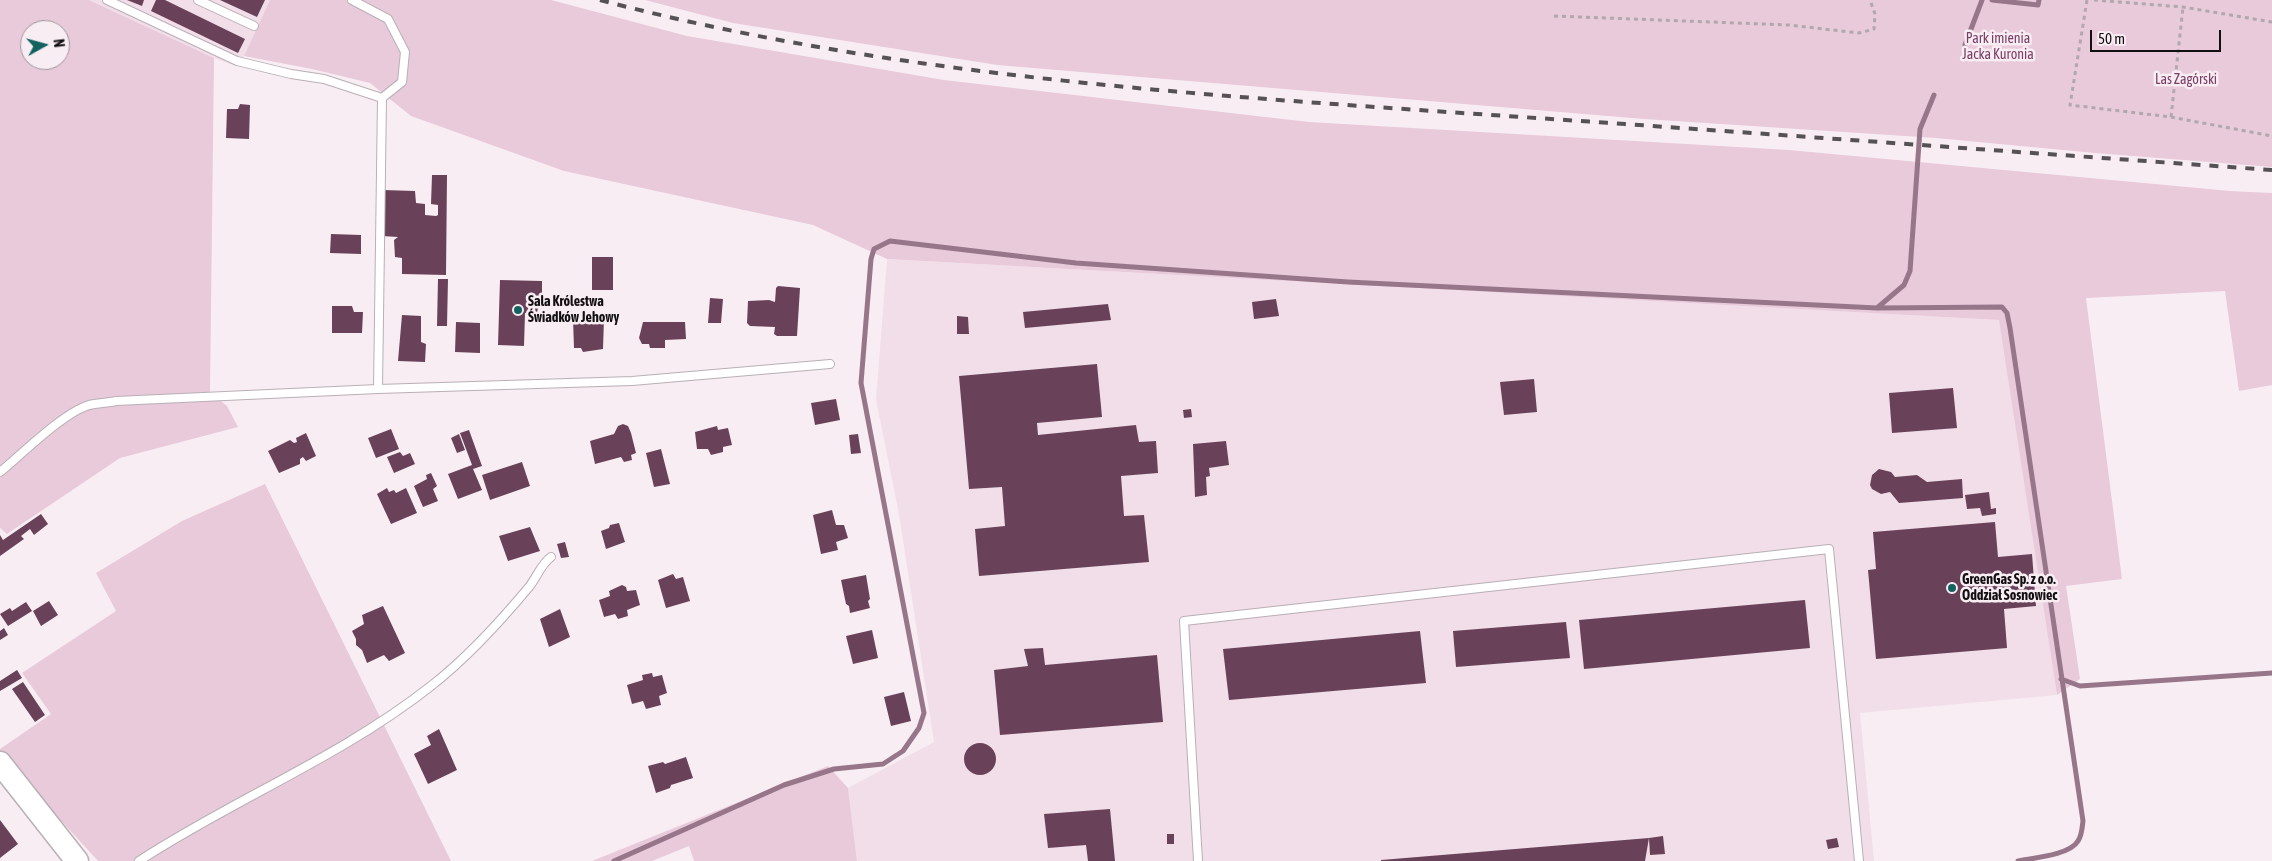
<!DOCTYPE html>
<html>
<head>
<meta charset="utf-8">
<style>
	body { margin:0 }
	#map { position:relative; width:2272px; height:861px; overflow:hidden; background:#f9edf4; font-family:"Asap Condensed",sans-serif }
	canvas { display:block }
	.north { position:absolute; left:20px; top:20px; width:50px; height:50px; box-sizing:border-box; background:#f9edf4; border:1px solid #9d9499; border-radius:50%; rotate:83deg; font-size:14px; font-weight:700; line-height:20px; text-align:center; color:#120f11 }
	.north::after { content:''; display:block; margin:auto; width:18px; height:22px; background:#126260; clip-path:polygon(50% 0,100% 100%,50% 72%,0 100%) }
	.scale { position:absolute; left:2090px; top:30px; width:131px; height:22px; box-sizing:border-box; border:2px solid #120f11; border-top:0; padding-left:6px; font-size:15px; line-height:18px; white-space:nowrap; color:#120f11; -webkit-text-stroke:4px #f9edf4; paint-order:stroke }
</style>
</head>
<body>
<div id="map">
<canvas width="2272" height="861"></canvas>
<div class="north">N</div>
<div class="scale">50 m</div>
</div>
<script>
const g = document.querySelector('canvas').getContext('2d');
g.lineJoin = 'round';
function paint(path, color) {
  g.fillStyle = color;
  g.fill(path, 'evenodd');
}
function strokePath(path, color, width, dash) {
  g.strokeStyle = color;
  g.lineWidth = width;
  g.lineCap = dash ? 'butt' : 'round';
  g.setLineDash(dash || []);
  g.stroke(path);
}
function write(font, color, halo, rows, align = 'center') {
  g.font = font + ' "Asap Condensed",sans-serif';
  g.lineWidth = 5;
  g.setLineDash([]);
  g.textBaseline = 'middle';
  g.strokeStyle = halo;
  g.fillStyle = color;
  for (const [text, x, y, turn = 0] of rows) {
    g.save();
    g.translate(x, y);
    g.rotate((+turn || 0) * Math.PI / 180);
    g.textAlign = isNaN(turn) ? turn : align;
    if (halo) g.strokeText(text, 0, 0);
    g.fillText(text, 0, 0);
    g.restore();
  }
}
const built = new Path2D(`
	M89,0H270L244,56L236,66L214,58Z
	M887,259L2000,320L2057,695L1860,713L1874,861H857L848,788L934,742L899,514L876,400Z`);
const green = new Path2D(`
	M0,0H89L214,58L210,392L227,406L238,427L120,458L7,534L0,528ZM30,30H60V60H30Z
	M270,0H551L687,36L944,80L1309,122L1789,150L2230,191L2272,193V385L2239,391L2225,291L2086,298L2122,579L2066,586L2080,679L2057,695L1999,320L887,259L813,225L564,171L411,116L370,83L312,69L244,56Z
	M645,0H2272V167L2095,153L1936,138L1644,119L997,65L733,23Z
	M265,484L451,861H98L0,754V749L51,714L22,673L116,611L96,573L182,521Z
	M828,766L848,788L857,861H694L689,846L652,861H592Z`);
const stream = new Path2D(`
	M1992,0L2038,5L2039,0
	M1965,45L1982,0
	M1877,308L1904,285L1910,271L1920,129L1934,95
	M2061,679L2080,686L2272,673
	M614,861L784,785L834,769L883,764L903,751L919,728L924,713L861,383L871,259L874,249L890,241L1076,263L1348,282L1877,308L2002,307L2007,313L2010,328L2083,821C2082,828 2082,835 2078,841C2070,855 2033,858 2018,861`);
const building = new Path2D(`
	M127,0H144L142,6Z
	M156,0H165L245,39L238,53L151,11Z
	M220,0H265L257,17Z
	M240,104L250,105L249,139L226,138L227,109H238Z
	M432,175H447L446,275L402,274V258L395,257L394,240L398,237L382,236L383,190L415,191L416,203L425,204V215L436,216L438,215V205L431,204Z
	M331,234L361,235V254L330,253Z
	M592,257H613V290H592Z
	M438,279H448L447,326H437Z
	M500,280L542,281V307H538L537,314L525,313L524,346L498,345Z
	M778,286L800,288L797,336H777L774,334L775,327L750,326L747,323L748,301L769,300L775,302L776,288Z
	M710,298L723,299L721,323H708Z
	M1276,299L1279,316L1254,319L1252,302Z
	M1108,304L1111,320L1025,328L1023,312Z
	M332,306H352L354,312H363L362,333H332Z
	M402,315L421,316V342L426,344L425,362L398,361Z
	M957,316L968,317L969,334H957Z
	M604,318L603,349L583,352L581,348H574L573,319Z
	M456,322L480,323V353L455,352Z
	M643,322H685L686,339L665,340V348H650L649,344H642L639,338Z
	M1097,364L1102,417L1037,423L1038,435L1136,425L1139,442L1156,441L1158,473L1121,476L1124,516L1144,515L1149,562L979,576L975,529L1005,526L1002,487L969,489L959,376Z
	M1534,379L1537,412L1504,415L1500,382Z
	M1953,388L1957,428L1892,433L1889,393Z
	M836,399L840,420L815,425L811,403Z
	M1191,409L1192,417L1184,418L1183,410Z
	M623,424L628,426L631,433L636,453L631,455L632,460L624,462L621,457L595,464L590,441L614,434L618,426Z
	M717,426L718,430L728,428L732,445L723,447V452L711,455L708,449H697L695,432Z
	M391,429L399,449L376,458L368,438Z
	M469,430L482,466L473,469L482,490L458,499L448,474L472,465L460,433Z
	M306,433L316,456L306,461L303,457L300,459V464L279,473L268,451L290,440L294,443L297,442L296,438Z
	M459,434L465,450L457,453L451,438Z
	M858,434L861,453L851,454L849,435Z
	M1226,441L1229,465L1209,468L1210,476L1206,477L1207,495L1195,497L1193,444Z
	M661,449L670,484L654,487L646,453Z
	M400,452L403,456L410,453L415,464L394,473L387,457Z
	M522,462L530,486L490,500L482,475Z
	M1879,469L1891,472L1895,477L1917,475L1927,482L1962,479L1963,498L1899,503L1890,492L1881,494L1872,489L1870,485L1872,475Z
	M431,473L437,486L433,489L438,501L423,507L414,486L427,479L426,475Z
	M387,488L389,492L394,490L396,493L406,488L417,513L391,524L377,494Z
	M1989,492L1991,509L1996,508V514L1982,516L1980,508L1967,509L1965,495Z
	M832,510L836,525H844L848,538L836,542L838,550L821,554L813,515Z
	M41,514L48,524L34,535L30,529L21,536L24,539L0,556V535L3,540Z
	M1995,522L1998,557L2032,554L2036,606L2004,609L2007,648L1876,659L1868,570L1876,569L1873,532Z
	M619,523L625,542L606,549L601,531L609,528L610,525Z
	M530,527L540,551L508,561L499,536Z
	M565,542L569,557L561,558L557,544Z
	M673,574L676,579L683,577L690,601L666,608L658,580Z
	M866,575L870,599L868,601L870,608L850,613L849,606L846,604L841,580Z
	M622,585L626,587L627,591L636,590L640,605L627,610L628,616L618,619L615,614L604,617L599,600L610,596L609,591Z
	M1805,600L1810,648L1584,669L1579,620Z
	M49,601L58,615L41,626L33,611Z
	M26,602L32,611L8,626L0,614L10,608L12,611Z
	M383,606L405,653L389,661L384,655L367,663L362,650L356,645V639L352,631L364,624L362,615Z
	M560,609L570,637L549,647L540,619Z
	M1566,622L1570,658L1456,667L1453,631Z
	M4,628L8,635L0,640V631Z
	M872,630L878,658L853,664L846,636Z
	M1420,631L1426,683L1229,700L1223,649Z
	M1043,648L1045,665L1157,655L1163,722L1000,735L994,670L1028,666L1024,649Z
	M17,670L22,678L0,691V681Z
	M652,673L653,677L662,675L667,693L659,696L661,705L646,709L643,701L632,704L627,685L643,680L642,675Z
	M23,682L45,715L35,722L12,689Z
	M904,692L911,721L891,726L884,697Z
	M439,729L457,770L428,784L414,754L431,745L427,736Z
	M964 759a16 16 0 1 1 32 0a16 16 0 1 1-32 0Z
	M686,757L693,778L671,785L670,788L656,793L648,766L663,762L665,764Z
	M1110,809L1115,861H1088L1086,845L1048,848L1044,814Z
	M0,820L18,844L0,858Z
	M1167,834H1174V844H1167Z
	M1663,836L1665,854L1650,855L1649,838Z
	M1649,838L1645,861H1381V860Z
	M1837,838L1839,847L1828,849L1826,840Z`);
const path = new Path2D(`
	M2087,0L2070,105L2171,117L2272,136
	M2094,0L2183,7L2272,22
	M1554,16L1789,25L1859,33L1874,29L1875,14L1870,0
	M2171,117L2183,7`);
const lane = new Path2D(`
	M107,0L237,61L291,74L324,79L382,98L402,82L405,52L388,19L352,0
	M198,0L254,26
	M378,389L382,98
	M0,472C22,454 63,413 89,405C98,403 107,403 116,401L378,389L632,381L830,364
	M139,861C234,799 341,757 431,686C467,658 499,623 529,587C537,577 541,564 551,557
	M1198,861L1184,621L1829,549L1859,861`);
const secondary = new Path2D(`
	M0,763L77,861`);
const rail = new Path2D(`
	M600,0C882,74 1173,93 1462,113C1732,131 2002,151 2272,170`);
const markers = [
	[518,310,5,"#126260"],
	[1952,588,5,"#126260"]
];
const parkNames = [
	["Park imienia",1998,39],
	["Jacka Kuronia",1998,55],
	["Las Zagórski",2186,80]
];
const poiNames = [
	["Sala Królestwa",528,302],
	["Świadków Jehowy",528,318],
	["GreenGas Sp. z o.o.",1962,580],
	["Oddział Sosnowiec",1962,596]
];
paint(built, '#f1dee8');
paint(green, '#e8cadb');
strokePath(stream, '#977689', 5);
paint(building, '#69425a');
strokePath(lane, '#b9afb5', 10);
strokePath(secondary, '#b9afb5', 25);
strokePath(path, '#b1a8ae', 3, [4, 4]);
strokePath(lane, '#fff', 8);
strokePath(secondary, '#fff', 22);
strokePath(rail, '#565154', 4, [9, 9]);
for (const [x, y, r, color] of markers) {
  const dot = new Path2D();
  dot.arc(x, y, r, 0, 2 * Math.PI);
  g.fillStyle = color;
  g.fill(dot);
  strokePath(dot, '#f9edf4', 2);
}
write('14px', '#783e63', '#f9edf4', parkNames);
write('bold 14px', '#120f11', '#f9edf4', poiNames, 'left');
</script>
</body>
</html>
